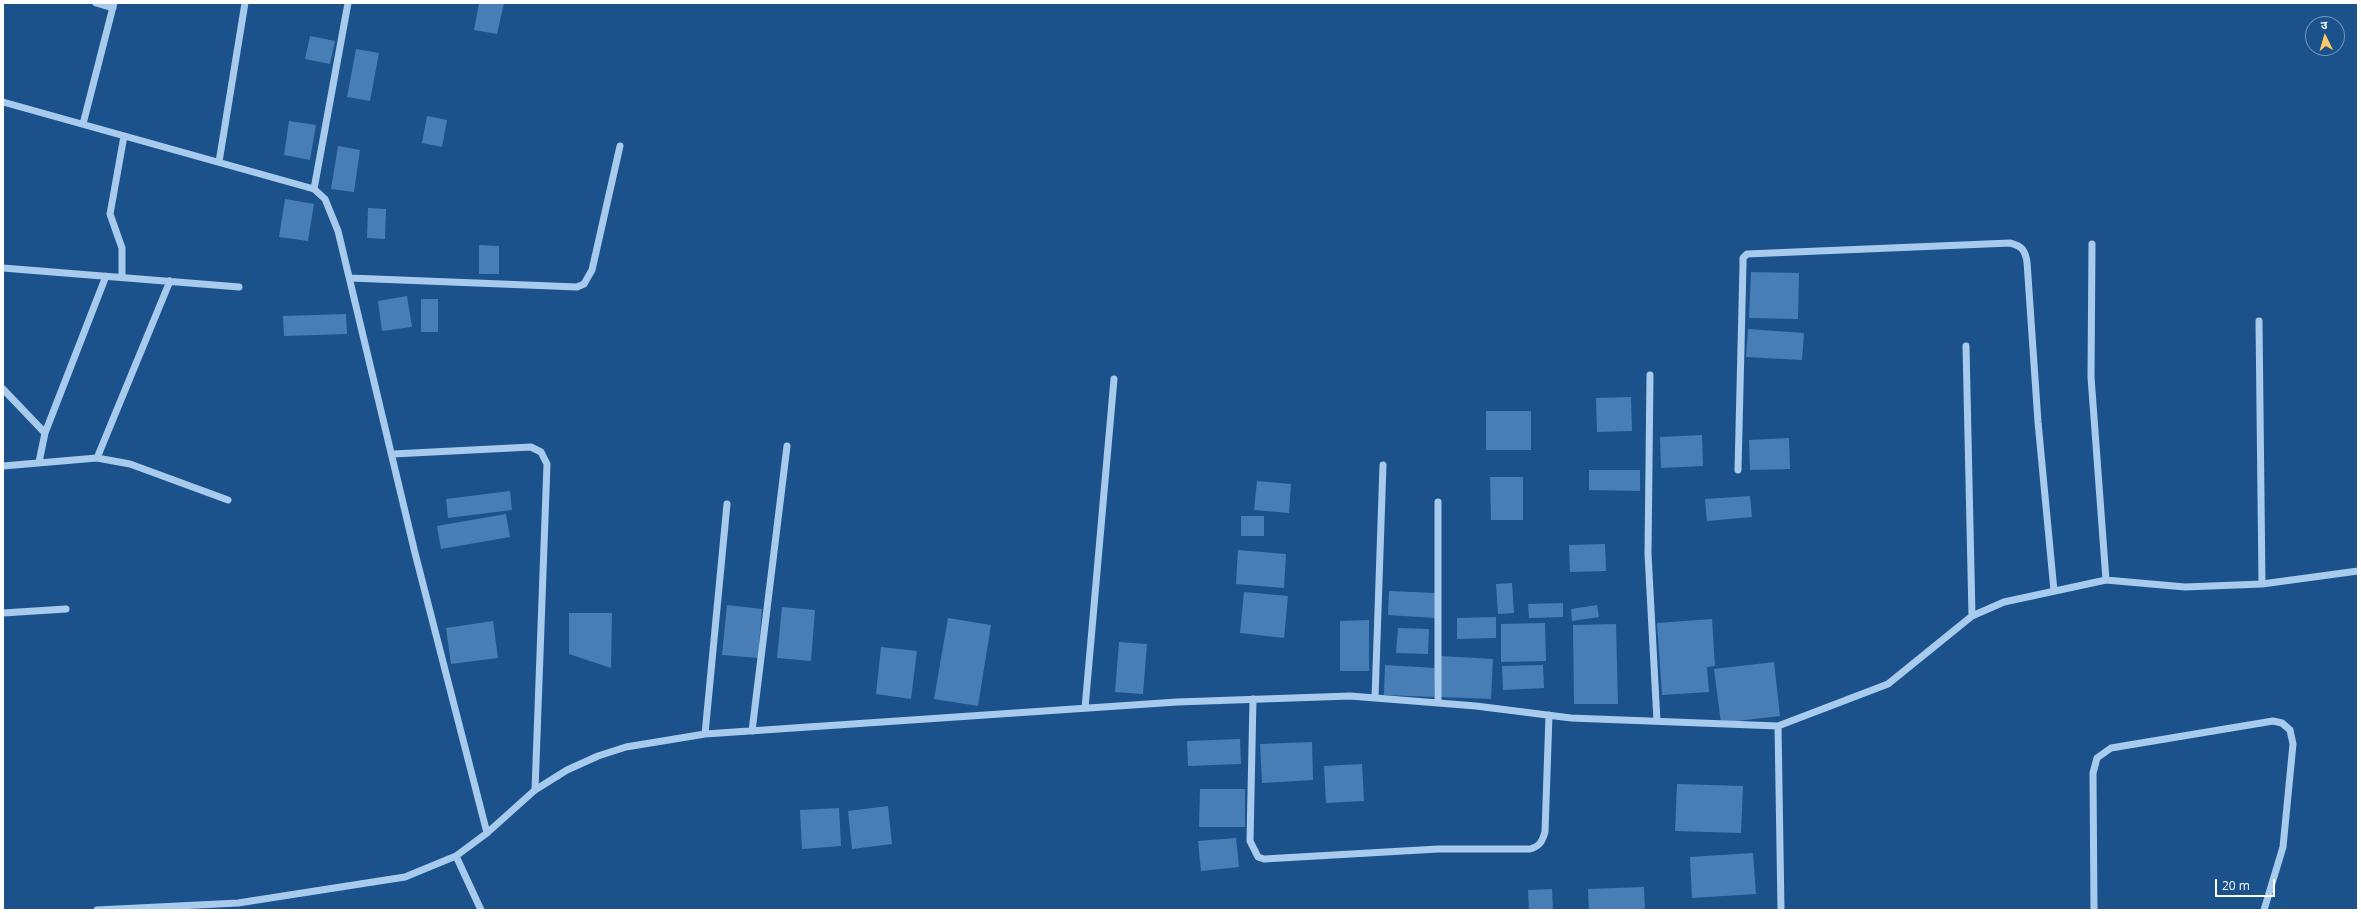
<!DOCTYPE html>
<html>
<head>
<meta charset="utf-8">
<style>
	body { margin:0 }
	#map { position:relative; width:2361px; height:913px; overflow:hidden; background:#1b528c; font-family:"Open Sans","Noto Sans Devanagari",sans-serif }
	canvas { display:block }
	.frame { position:absolute; inset:0; border:4px solid #fff; pointer-events:none }
	.north { position:absolute; left:2305px; top:16px; width:40px; height:40px; box-sizing:border-box; background:#1b528c; border:1px solid #7697ba; border-radius:50%; rotate:355deg; font-size:11px; font-weight:700; line-height:16px; text-align:center; color:#fff }
	.north::after { content:''; display:block; margin:auto; width:14px; height:18px; background:#feca64; clip-path:polygon(50% 0,100% 100%,50% 72%,0 100%) }
	.scale { position:absolute; left:2215px; top:879px; width:60px; height:18px; box-sizing:border-box; border:2px solid #fff; border-top:0; padding-left:5px; font-size:12px; line-height:14px; white-space:nowrap; color:#fff; -webkit-text-stroke:3px #1b528c; paint-order:stroke }
</style>
</head>
<body>
<div id="map">
<canvas width="2361" height="913"></canvas>
<div class="frame"></div>
<div class="north">उ</div>
<div class="scale">20 m</div>
</div>
<script>
const g = document.querySelector('canvas').getContext('2d');
g.lineJoin = 'round';
function paint(path, color) {
  g.fillStyle = color;
  g.fill(path, 'evenodd');
}
function strokePath(path, color, width, dash) {
  g.strokeStyle = color;
  g.lineWidth = width;
  g.lineCap = dash ? 'butt' : 'round';
  g.setLineDash(dash || []);
  g.stroke(path);
}
const building = new Path2D(`
	M479,3H504L497,34L474,30Z
	M310,36L335,41L330,64L305,59Z
	M356,49L379,53L370,101L347,97Z
	M427,116L447,120L442,147L422,143Z
	M289,121L316,125L310,160L284,155Z
	M338,146L360,150L354,192L331,189Z
	M285,199L314,204L308,241L279,237Z
	M368,208L386,209L385,239L367,238Z
	M479,245L499,246V274H479Z
	M1751,272L1799,273L1798,319L1749,318Z
	M407,296L412,327L382,331L378,301Z
	M421,299H438V332H421Z
	M346,314L347,334L284,336L283,316Z
	M1748,329L1804,333L1802,360L1746,357Z
	M1631,397L1632,431L1597,432L1596,398Z
	M1486,411H1531V450H1486Z
	M1702,435L1703,466L1661,468L1660,437Z
	M1789,438L1790,469L1750,470L1749,440Z
	M1589,470H1640V491L1589,490Z
	M1490,477H1523V520H1491Z
	M1257,481L1291,484L1289,513L1254,510Z
	M510,491L512,510L448,518L446,499Z
	M1750,496L1752,517L1707,521L1705,499Z
	M506,514L510,537L441,549L437,526Z
	M1241,516H1264V536H1241Z
	M1605,544L1606,571L1570,572L1569,545Z
	M1238,550L1286,554L1284,588L1236,584Z
	M1512,583L1514,613L1498,614L1496,584Z
	M1389,591L1436,593L1435,618L1388,615Z
	M1244,592L1288,596L1284,638L1240,633Z
	M1563,603V617L1529,618L1528,604Z
	M727,605L762,609L758,658L722,655Z
	M1597,605L1599,617L1572,621L1571,609Z
	M782,607L815,610L811,661L777,658Z
	M569,613H612L611,668L569,654Z
	M1496,617V638L1457,639V618Z
	M948,618L991,625L978,706L934,699Z
	M1712,619L1715,666L1707,667L1709,692L1662,695L1657,623Z
	M1369,620V671H1340V621Z
	M493,621L498,658L451,664L446,628Z
	M1545,623L1546,661L1501,662V624Z
	M1616,624L1618,704H1574L1573,625Z
	M1398,628L1429,629L1428,654L1396,653Z
	M1119,642L1147,644L1143,694L1115,692Z
	M881,647L917,651L911,699L876,694Z
	M1441,656L1493,659L1491,699L1439,697Z
	M1774,662L1780,716L1721,723L1714,669Z
	M1385,665L1435,668L1434,697L1384,695Z
	M1543,665L1544,688L1503,690L1502,666Z
	M1240,739L1241,764L1188,766L1187,741Z
	M1312,742L1313,780L1262,783L1260,744Z
	M1362,764L1364,801L1326,803L1324,766Z
	M1677,784L1743,786L1741,833L1675,831Z
	M1200,789H1245V827H1199Z
	M888,806L892,844L852,849L848,811Z
	M839,808L841,846L802,849L800,810Z
	M1236,838L1239,867L1201,871L1198,841Z
	M1753,853L1756,894L1692,898L1690,857Z
	M1644,887L1645,910H1589L1588,889Z
	M1552,889L1553,910H1529L1528,890Z`);
const minor = new Path2D(`
	M96,3L113,8
	M3,102L314,189L325,199L338,231L415,553L487,833
	M83,124L114,3
	M219,162L245,3
	M314,189L348,3
	M2092,244L2091,377L2106,580
	M3,268L239,287
	M122,277V248L110,214L124,136
	M350,278L577,287L584,284L592,270L620,146
	M2259,321L2262,584
	M1966,346L1972,616
	M1650,375L1648,554L1657,721
	M3,389L45,433
	M393,454L531,447L541,452L547,464L535,790
	M97,458L170,281
	M39,462L45,433L106,276
	M3,466L97,458L130,464L228,500
	M1738,470L1743,265V258L1747,254L2010,243C2022,246 2025,250 2027,262L2038,422L2054,591
	M3,613L66,609
	M1375,698L1383,465
	M1253,699L1250,841L1258,857L1264,859L1438,849H1530C1540,846 1542,842 1545,832L1549,715
	M1438,703V502
	M1085,708L1114,379
	M1778,726L1781,910
	M752,731L787,446
	M705,734L727,504
	M456,856L481,910
	M97,910L238,903L405,877L456,856L487,833L535,790L567,770L598,756L626,747L705,734L1177,702L1350,696L1476,706L1571,718L1778,726L1888,684L1972,616L2004,602L2106,580L2185,587L2262,584L2358,571
	M2094,910L2093,773L2097,758L2111,748L2273,721L2282,723L2290,730L2293,744L2283,847L2264,910`);
paint(building, '#487eb6');
strokePath(minor, '#a7caed', 7);
</script>
</body>
</html>
